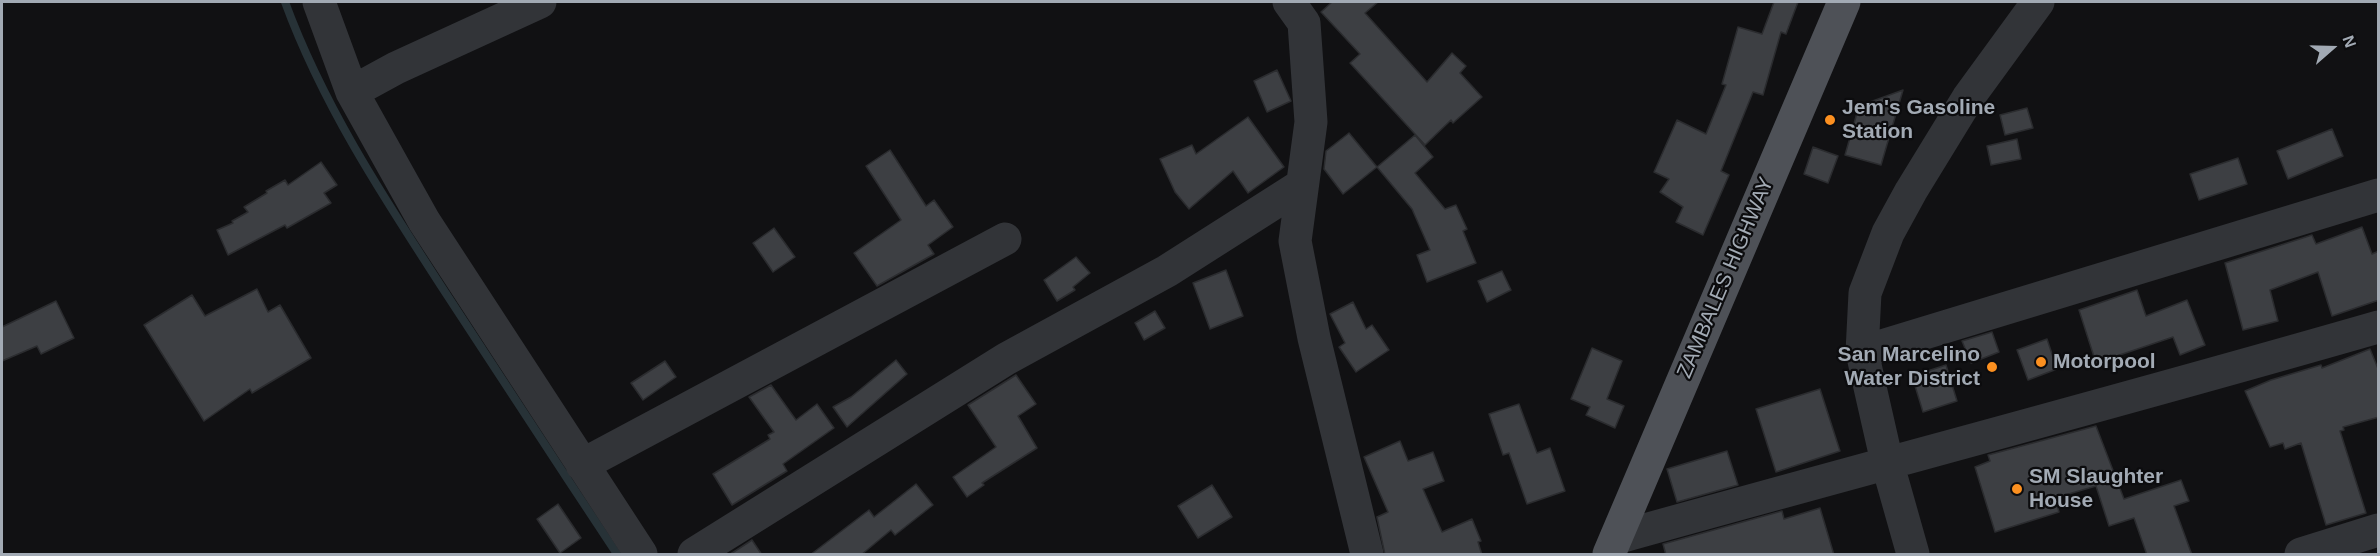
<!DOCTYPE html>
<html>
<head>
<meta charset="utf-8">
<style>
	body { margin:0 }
	#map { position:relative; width:2380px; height:556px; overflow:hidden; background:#111113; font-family:Helvetica,sans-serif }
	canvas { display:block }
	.frame { position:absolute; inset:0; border:3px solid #a2aab4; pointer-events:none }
	.north { position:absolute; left:2302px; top:18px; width:60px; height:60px; -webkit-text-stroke:4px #0c0c0e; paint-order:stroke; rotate:70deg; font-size:16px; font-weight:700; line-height:24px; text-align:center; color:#a2aab4 }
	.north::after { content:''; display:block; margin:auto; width:21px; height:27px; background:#a2aab4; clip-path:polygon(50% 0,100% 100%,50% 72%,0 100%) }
</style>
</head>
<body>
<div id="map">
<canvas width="2380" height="556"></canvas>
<div class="frame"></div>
<div class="north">N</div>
</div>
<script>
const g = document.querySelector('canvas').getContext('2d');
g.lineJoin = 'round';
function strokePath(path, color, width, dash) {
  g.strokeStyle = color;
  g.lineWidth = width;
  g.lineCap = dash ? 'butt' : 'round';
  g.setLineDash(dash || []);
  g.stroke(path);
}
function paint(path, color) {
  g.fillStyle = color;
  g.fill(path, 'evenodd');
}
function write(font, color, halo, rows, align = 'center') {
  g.font = font + ' Helvetica,sans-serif';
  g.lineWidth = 4.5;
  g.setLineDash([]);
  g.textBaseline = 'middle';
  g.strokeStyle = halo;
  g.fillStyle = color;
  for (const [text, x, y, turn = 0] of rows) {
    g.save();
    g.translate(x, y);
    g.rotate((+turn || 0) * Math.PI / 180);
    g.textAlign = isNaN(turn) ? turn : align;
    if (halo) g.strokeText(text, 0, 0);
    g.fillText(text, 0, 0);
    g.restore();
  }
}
const stream = new Path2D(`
	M285,2C324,108 386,201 447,295C504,382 560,468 617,554`);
const building = new Path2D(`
	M1332,2H1378L1365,13L1427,82L1452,53L1466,66L1460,73L1482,97L1453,123L1451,120L1425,145L1350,63L1360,54L1321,12Z
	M1774,2H1798L1786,34L1781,32L1763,95L1753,92L1721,171L1729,175L1703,235L1676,222L1683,207L1660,192L1669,179L1654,172L1677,120L1706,134L1726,85L1722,84L1738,27L1762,34Z
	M1277,70L1291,101L1267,112L1254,81Z
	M1903,90L1881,165L1845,155L1859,106Z
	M2027,108L2033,128L2005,135L2000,115Z
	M1248,117L1284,167L1248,193L1233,171L1189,209L1175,192L1160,159L1192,145L1196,154Z
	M2332,129L2343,156L2288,179L2277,151Z
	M1349,133L1377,167L1343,194L1324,169L1326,151Z
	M1415,135L1433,157L1415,173L1445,209L1456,205L1467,229L1463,231L1476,263L1427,282L1417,255L1430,250L1412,209L1377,167Z
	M2017,139L2021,159L1991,165L1987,146Z
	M1813,147L1838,156L1828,183L1804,174Z
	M890,150L926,206L934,200L953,227L928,245L934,254L877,286L854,253L901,220L866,166Z
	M2238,158L2247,184L2199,200L2190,174Z
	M321,162L337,185L324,193L331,203L287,228L285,225L228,255L217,230L233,223L232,221L248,212L244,207L267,193L266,191L285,180L288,185Z
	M2362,227L2372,254L2379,251V300L2332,316L2318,272L2270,290L2278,321L2243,330L2225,263L2312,235L2316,244Z
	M774,228L795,257L773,272L753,243Z
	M1076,257L1090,273L1073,287L1075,290L1057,301L1044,280Z
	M1226,270L1243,316L1210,329L1193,283Z
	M1502,271L1511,290L1487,302L1478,281Z
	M257,289L268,312L280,305L311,358L252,393L250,389L204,421L144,325L192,295L205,316Z
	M2137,290L2146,316L2187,300L2205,345L2180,355L2173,337L2096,363L2079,310Z
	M56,301L74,338L41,354L37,346L2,361V327Z
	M1353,302L1366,329L1372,325L1389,350L1356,372L1339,347L1345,343L1330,314Z
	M1155,311L1165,328L1144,340L1135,323Z
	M1992,332L1999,352L1971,363L1962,341Z
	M2047,339L2057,369L2028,380L2017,350Z
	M1592,348L1622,361L1607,399L1624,406L1615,428L1586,415L1590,407L1571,399Z
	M2370,349L2379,371V417L2343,427L2344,430L2340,431L2366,513L2326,525L2301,443L2285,449L2283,443L2270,447L2245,391L2271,380L2321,365L2322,368Z
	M896,360L907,374L847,427L833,407L851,397Z
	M665,361L676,377L643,400L631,383Z
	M1946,365L1957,401L1923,412L1912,376Z
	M1016,375L1036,404L1018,416L1037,448L982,483L984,485L967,497L953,477L996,447L968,405Z
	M771,385L796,420L817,404L834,428L783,464L787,471L732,505L713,474L770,439L768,435L774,432L749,397Z
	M1820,389L1840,451L1776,472L1756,409Z
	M1519,404L1537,453L1550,448L1565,491L1527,504L1509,453L1503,455L1489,414Z
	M2096,426L2124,499L2181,480L2189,501L2174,506L2192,555H2147L2134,518L2109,526L2096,486L2055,498L2059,512L1995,532L1975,467L1990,461L1988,455Z
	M1400,441L1408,461L1433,452L1444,481L1423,489L1442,532L1472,519L1481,541L1478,542L1482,555H1385L1377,517L1388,512L1364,457Z
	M1727,451L1738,485L1677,502L1667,469Z
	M916,484L933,505L895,535L891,530L861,555H810L869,510L874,517Z
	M1212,485L1232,517L1198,538L1178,506Z
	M558,504L581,538L560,553L537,519Z
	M1820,508L1834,555H1666L1663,544L1782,511L1784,519Z
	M752,540L762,555H729Z`);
const minor = new Path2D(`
	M319,2L352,92L424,221L641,554
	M1289,2L1304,23L1311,122L1295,241L1314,338L1367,554
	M352,92L396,68L540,2
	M1862,352L2378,195
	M582,465L1005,239
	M1616,538C1870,467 2125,400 2378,327
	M694,554L1006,359L1167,271L1302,185
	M1913,554L1887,462L1862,352L1865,293L1888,233L1911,191L1968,98L2038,2
	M2301,554L2378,530`);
const major = new Path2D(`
	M1609,554L1844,2`);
const markers = [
	[1830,120,6,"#fc9020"],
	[2041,362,6,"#fc9020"],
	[1992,367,6,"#fc9020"],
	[2017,489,6,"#fc9020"]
];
const poiNames = [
	["Jem's Gasoline",1842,108],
	["Station",1842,132],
	["San Marcelino",1980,355,"right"],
	["Water District",1980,379,"right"],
	["Motorpool",2053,362],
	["SM Slaughter",2029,477],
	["House",2029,501]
];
const streetNames = [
	["ZAMBALES HIGHWAY",1726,278,-67]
];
strokePath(stream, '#273237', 8);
paint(building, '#3d3f43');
strokePath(building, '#2b2c2f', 1.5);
strokePath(minor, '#323438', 33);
strokePath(major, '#4e5157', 33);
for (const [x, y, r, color] of markers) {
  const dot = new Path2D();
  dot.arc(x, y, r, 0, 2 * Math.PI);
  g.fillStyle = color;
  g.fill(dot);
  strokePath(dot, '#0c0c0e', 2);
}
write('bold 21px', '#a2aab4', '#0c0c0e', poiNames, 'left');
write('21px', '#a2aab4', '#0c0c0e', streetNames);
</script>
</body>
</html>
